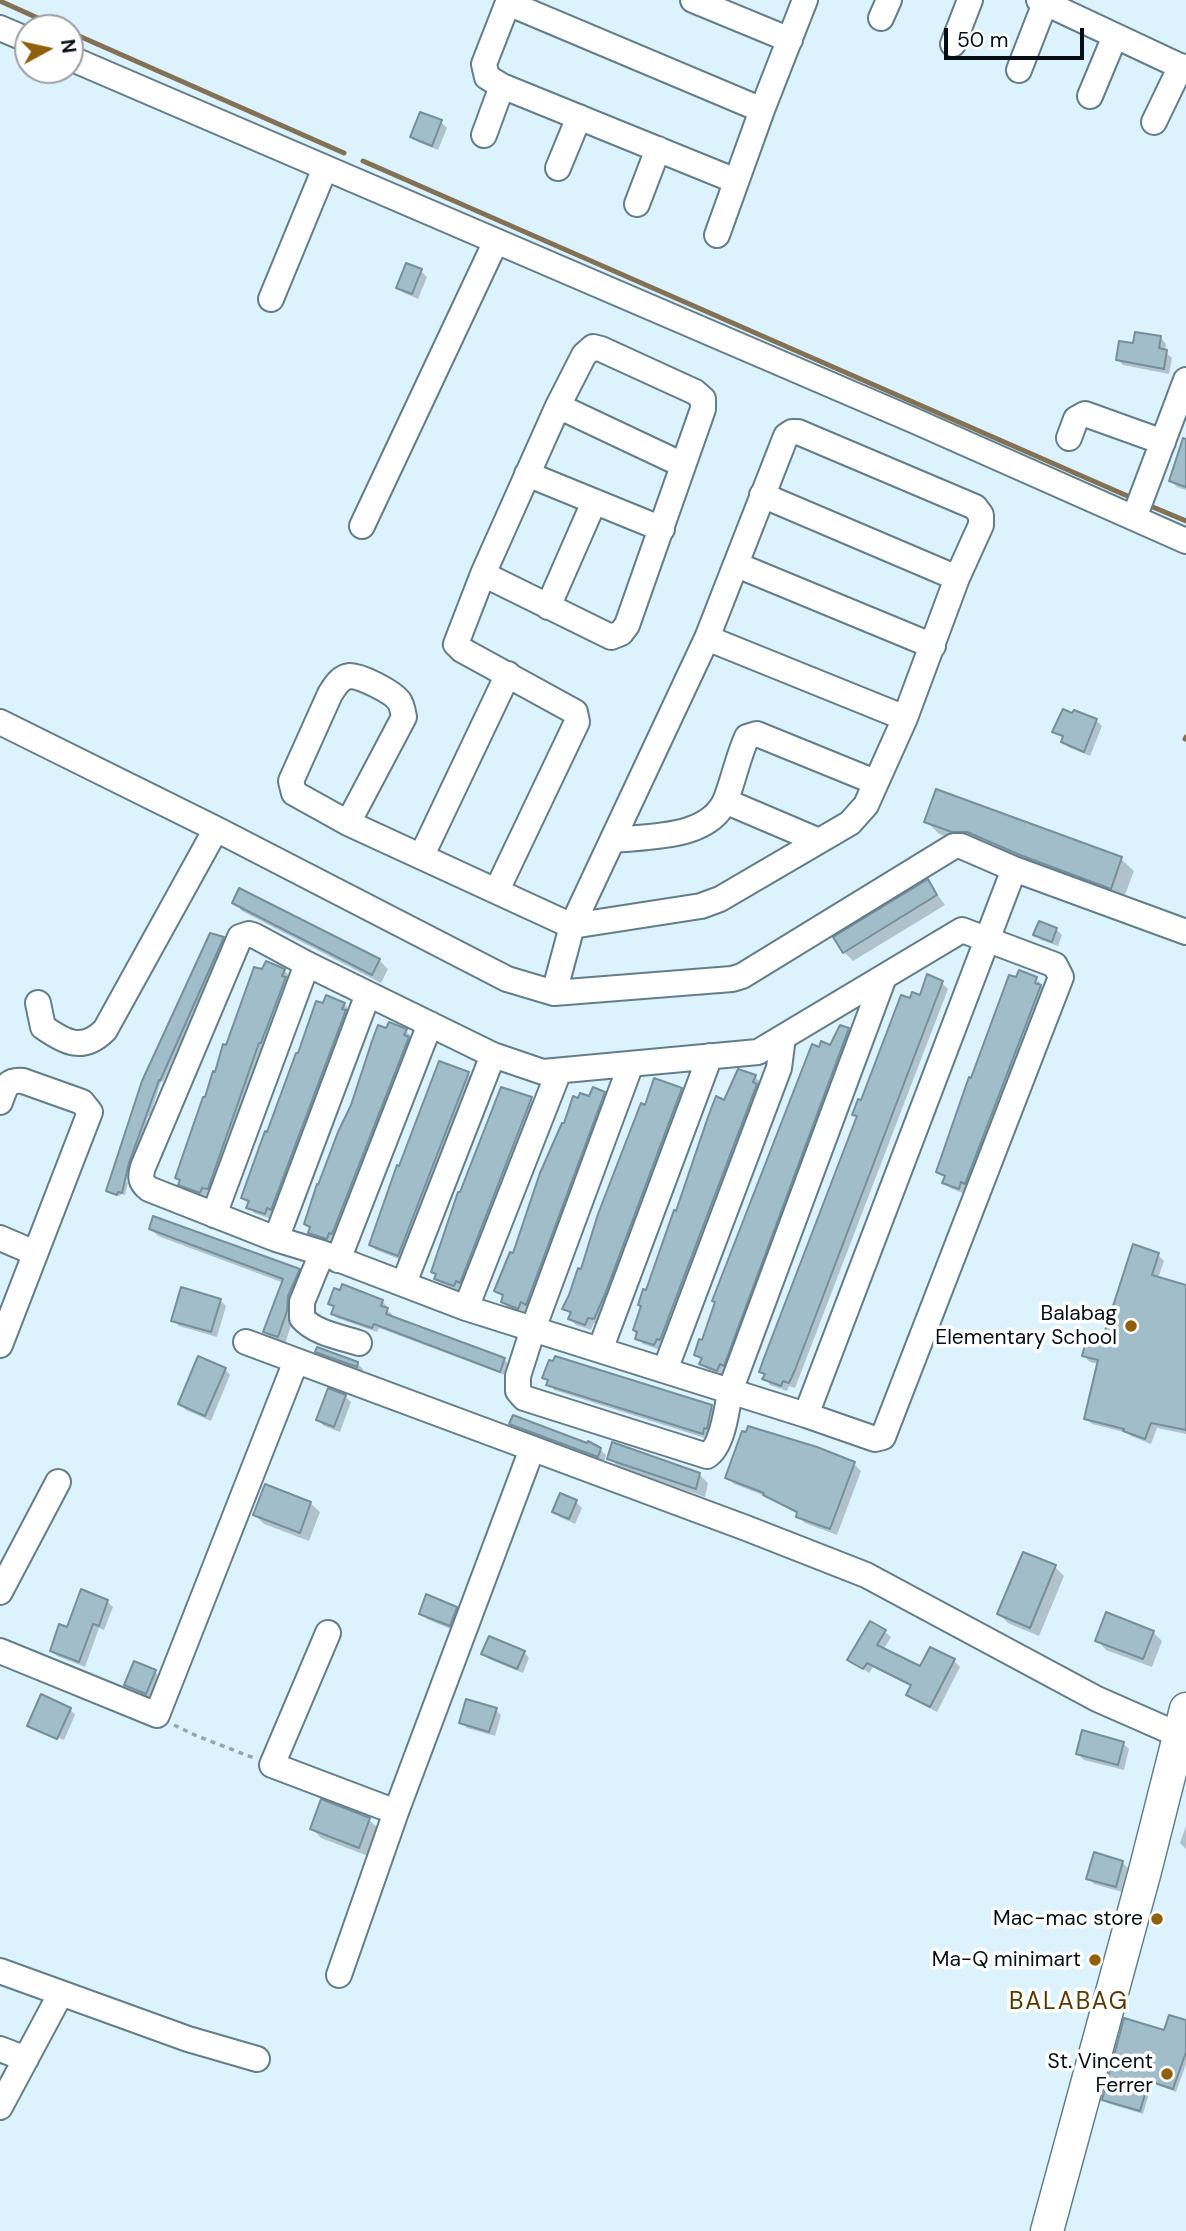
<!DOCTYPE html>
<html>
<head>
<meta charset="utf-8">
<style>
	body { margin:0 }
	#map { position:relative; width:1186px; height:2231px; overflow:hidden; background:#dcf3fe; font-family:"DM Sans",sans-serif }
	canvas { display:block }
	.north { position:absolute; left:14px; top:14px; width:70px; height:70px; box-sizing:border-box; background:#fff; border:2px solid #9b9fa1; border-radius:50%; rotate:82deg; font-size:19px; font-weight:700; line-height:28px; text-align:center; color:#050e13 }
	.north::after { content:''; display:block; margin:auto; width:24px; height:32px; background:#90600d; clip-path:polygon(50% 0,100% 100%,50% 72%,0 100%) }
	.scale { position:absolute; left:944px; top:28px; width:140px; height:32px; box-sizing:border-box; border:4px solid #050e13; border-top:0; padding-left:9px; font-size:21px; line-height:24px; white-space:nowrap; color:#050e13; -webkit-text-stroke:5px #fff; paint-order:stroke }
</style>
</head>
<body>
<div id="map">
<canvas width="1186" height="2231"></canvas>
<div class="north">N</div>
<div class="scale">50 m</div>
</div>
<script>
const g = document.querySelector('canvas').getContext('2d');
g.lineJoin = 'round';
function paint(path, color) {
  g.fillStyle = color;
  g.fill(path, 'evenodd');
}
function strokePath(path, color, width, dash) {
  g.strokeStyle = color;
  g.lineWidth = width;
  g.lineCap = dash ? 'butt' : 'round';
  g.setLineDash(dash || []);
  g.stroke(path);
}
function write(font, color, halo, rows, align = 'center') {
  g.font = font + ' "DM Sans",sans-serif';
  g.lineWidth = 7;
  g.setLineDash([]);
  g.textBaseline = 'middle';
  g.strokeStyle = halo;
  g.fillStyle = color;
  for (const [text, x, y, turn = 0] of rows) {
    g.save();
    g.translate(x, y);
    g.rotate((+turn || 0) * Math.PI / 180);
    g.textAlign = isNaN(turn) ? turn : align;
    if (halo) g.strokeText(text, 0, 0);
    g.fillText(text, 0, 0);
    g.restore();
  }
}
const shadow = new Path2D(`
	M441,122L447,128L438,150L418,142L412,137Z
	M421,271L427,277L418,299L404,293L398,288Z
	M1161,338L1166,344L1165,352L1172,358L1169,374L1123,365L1117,359L1134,345Z
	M1186,453V490L1177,487L1171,481Z
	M1096,720L1102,726L1090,756L1068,747L1063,741L1064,739L1054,731Z
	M926,821L1121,859L1134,871L1123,900L939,834Z
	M928,882L945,905L853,961L844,952Z
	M234,902L379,960L388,969L381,983L242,911Z
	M1056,929L1062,935L1058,946L1041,940L1035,935Z
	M223,939L226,941L163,1082L161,1081L150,1116H148L142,1140L126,1181L128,1183L125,1195L121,1194L120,1196L111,1193L108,1190Z
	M284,970L290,977L207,1199L187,1191L177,1178L227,1047Z
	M1020,972L1037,979H1035L1030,990L1034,991L1038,980L1046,992L971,1189L967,1187L965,1194L950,1188L944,1183L946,1178L938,1172L964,1094L970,1080H972L1011,977L1017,979Z
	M928,977L942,983L948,989L795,1388L789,1386L787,1391L770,1385L761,1371L858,1118L854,1114L911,1001L921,997Z
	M344,1004L350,1010L277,1215L273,1213L271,1219L254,1213L243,1197L324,1005Z
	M848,1030L854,1036L723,1375L707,1369L696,1354L703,1343L820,1049L831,1047Z
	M406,1031L412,1037L410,1040L414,1044L333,1244L316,1238L306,1224Z
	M741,1070L755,1077L761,1083L660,1350L643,1344L637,1338L639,1334L635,1330L677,1213Z
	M468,1074L474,1079L404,1261L376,1250L371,1245Z
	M681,1090L687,1096L600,1324L594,1323L591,1330L576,1325L570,1319L572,1315L564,1309L582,1271L646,1107Z
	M604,1093L610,1099L532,1309L527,1306L524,1313L508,1308L503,1302L504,1297L496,1291L590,1099Z
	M531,1099L536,1104L466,1287L461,1285L459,1291L442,1284L436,1279Z
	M151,1229L299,1270L306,1278L285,1344L272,1339L265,1332L284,1283L158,1236Z
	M1158,1255L1164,1261L1158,1278L1186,1287V1434L1157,1428L1151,1444L1131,1436L1128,1433L1092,1424L1086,1418L1099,1364L1090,1362L1084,1356L1104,1339Z
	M220,1300L226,1306L217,1337L179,1326L173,1320Z
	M382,1301L387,1306L385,1309L392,1314L391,1317L504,1360L509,1364L505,1375L379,1328L377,1332L337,1318L333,1314L335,1308L330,1303Z
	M317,1351L358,1364L363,1369L362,1372L323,1357Z
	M225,1369L230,1375L211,1421L186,1410L180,1404Z
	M544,1377L711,1406L717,1412L708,1439L554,1390Z
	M345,1396L351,1402L340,1432L324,1426L318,1420Z
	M511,1424L600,1449L606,1455L604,1462L517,1429Z
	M609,1458L699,1474L708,1483L705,1497L619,1467Z
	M854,1464L861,1471L837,1535L805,1523L798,1516V1514L768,1497L734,1484L727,1477Z
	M561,1495L576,1502L582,1508L575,1524L560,1517L554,1512Z
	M310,1503L320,1512L309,1541L264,1524L255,1515Z
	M1024,1554L1055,1567L1064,1576L1039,1636L1008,1623L999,1614Z
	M107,1601L113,1607L104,1630L99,1628L85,1667L57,1656L52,1651L68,1629Z
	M456,1608L462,1614L455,1631L427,1619L421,1614Z
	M885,1632L891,1637L883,1650L921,1669L954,1661L960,1667L937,1712L914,1700L908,1694L912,1687L873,1667L869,1673L849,1659Z
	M1153,1632L1162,1641L1152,1667L1106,1650L1097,1640Z
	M524,1652L529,1658L523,1673L489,1659L483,1653Z
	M155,1672L160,1678L152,1699L132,1691L126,1685Z
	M70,1709L75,1715L64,1740L33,1727V1730L29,1725Z
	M496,1710L501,1715L495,1736L467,1728L461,1722Z
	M1123,1743L1129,1749L1124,1770L1084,1760L1078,1754Z
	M322,1802L369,1820L379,1829L368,1856L321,1838L312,1828Z
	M1186,1826V1849L1180,1843Z
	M1122,1862L1128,1868L1122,1892L1094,1884L1088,1878Z
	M1186,2022V2064L1176,2092L1152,2083L1143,2114L1107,2103L1104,2099L1165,2032Z`);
const stream = new Path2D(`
	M0,1L60,28
	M70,32L344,153
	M363,161L1132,498
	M1148,505L1186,521
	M1185,739L1186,737`);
const building = new Path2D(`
	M420,112L442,120L432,146L410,137Z
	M406,263L422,269L412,294L396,288Z
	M1135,332L1161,336L1159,348L1167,350L1164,369L1116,360L1119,341L1133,343Z
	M1183,438L1186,439V487L1169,481Z
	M1063,709L1072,713L1074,710L1097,719L1084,752L1061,742L1063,736L1052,732Z
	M936,789L1122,857L1111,889L1020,855L967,832H952L924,822Z
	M928,879L937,895L843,953L833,937Z
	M239,888L380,959L372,975L232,903Z
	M1039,921L1057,928L1052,942L1033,935Z
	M210,933L224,937L160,1081L159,1080L129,1163L122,1193L118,1192L117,1195L106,1191L142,1081Z
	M266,961L285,969L282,976L286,977L261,1043H259L208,1189L202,1188L200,1193L178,1185L180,1180L175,1178L203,1097H205L213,1071L215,1072L223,1044L226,1045L254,967L262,969Z
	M1019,970L1037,977L1035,983L1041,985L965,1184L961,1182L959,1189L942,1183L945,1176L936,1172L963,1094L969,1077L971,1078L1009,975L1016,977Z
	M927,974L943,981L795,1370L789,1383L783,1381L781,1386L762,1379L765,1374L759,1372L764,1358L857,1116L852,1115L858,1099L861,1100L901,995L910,998L912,992L920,995Z
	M326,995L345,1003L342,1009L346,1010L271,1210L267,1208L265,1214L246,1208L249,1201L241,1198L265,1131L267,1132L296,1053H298L316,1001L323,1003Z
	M389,1022L407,1029L404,1035L409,1037L332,1234L329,1233L327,1239L308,1233L310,1227L304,1224L317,1184L318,1185L338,1132L351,1105L372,1041L378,1025L386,1028Z
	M840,1025L849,1028L724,1366L720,1364L717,1371L699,1364L702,1358L694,1355L699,1339L702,1340L715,1302L712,1301L812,1044L819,1047L821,1041L830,1045Z
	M439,1061L469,1072L398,1256L369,1245L397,1165L399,1166Z
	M738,1069L756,1075L753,1082L757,1084L660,1340L657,1339L654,1345L635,1339L637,1332L633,1330L641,1306L638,1305L643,1289L646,1290L674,1210L676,1211L708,1117L716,1096L724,1100Z
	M654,1078L682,1088L605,1294L594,1319L588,1318L585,1325L568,1319L571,1312L562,1309L569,1295L578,1268L581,1269L598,1214L641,1103L645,1105Z
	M501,1087L532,1097L460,1283L456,1281L454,1286L434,1279L436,1274L431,1272L458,1192H460Z
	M593,1087L605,1092L526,1305L521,1302L518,1309L501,1302L503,1295L494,1291L510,1252L513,1253L540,1173L562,1123H564L573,1096L578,1098L580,1093L589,1096Z
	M153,1216L300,1269L288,1296L287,1311L278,1337L263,1332L283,1279L149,1229Z
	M1133,1244L1159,1253L1152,1275L1186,1285V1430L1151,1423L1145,1439L1123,1431L1124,1429L1084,1419L1098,1360L1082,1356L1088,1333L1103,1337Z
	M342,1284L383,1300L381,1306L388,1308L386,1314L505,1358L500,1372L374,1324L372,1328L331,1314L334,1306L328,1304L334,1288L340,1290Z
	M181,1287L221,1299L211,1332L171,1321Z
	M317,1347L358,1362L357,1367L315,1352Z
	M198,1356L226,1368L205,1416L178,1404Z
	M555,1356L712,1405L707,1429L704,1428L703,1434L546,1385L548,1380L542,1378L549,1360L553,1361Z
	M328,1388L346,1395L334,1427L316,1420Z
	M513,1415L587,1443L588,1441L601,1448L598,1457L509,1424Z
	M748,1426L817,1447L855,1462L830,1529L796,1517L797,1512L763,1495L764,1493L725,1478L742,1431L746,1432Z
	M612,1442L700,1473L696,1489L607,1459Z
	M265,1484L311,1502L300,1533L253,1515Z
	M560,1493L577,1500L569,1519L552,1512Z
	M1023,1552L1056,1565L1030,1628L997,1614Z
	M81,1589L108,1600L99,1626L93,1624L79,1662L50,1651L59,1624L67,1627Z
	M426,1594L457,1607L450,1626L419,1614Z
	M1106,1612L1154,1631L1143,1659L1095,1641Z
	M870,1621L886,1630L877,1645L920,1666L930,1647L955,1659L930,1707L906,1695L911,1685L867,1663L863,1669L847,1660Z
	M489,1636L525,1651L517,1669L481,1654Z
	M134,1661L156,1670L146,1694L124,1685Z
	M41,1694L71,1708L57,1739L27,1726Z
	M466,1699L497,1708L489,1732L459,1723Z
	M1082,1730L1124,1742L1118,1765L1076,1754Z
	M321,1799L370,1818L359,1848L310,1829Z
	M1094,1852L1123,1861L1116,1887L1086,1879Z
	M1169,2015L1186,2020V2052L1173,2089L1149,2081L1140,2111L1102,2100L1124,2018L1164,2030Z`);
const path = new Path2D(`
	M174,1725L197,1736L254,1758`);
const minor = new Path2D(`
	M509,0L484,64L487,77L502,86L736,181
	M693,0L790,40
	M1039,0L1186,69
	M508,3L762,110
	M881,18L889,0
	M0,28L28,40
	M953,44L970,0
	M70,58L915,421L1186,541
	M1019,70L1045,3
	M1090,96L1115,36
	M1154,122L1181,66
	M484,135L502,86
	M558,168L579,117
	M637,204L658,149
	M717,235L762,110L805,0
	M271,299L325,168
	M558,406L683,465
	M1069,438L1076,419L1085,414L1163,442
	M527,474L662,529
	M762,495L957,578
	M1134,518L1186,380
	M362,526L496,241
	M737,565L933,646
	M483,574L611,637L621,633L627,625L703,409V399L695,392L601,349L593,347L584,355L558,406L483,574L456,644L462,650L575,712L577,722L497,890
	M548,607L594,502
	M707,638L905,718
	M0,722L216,829L507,979L554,993L732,979L742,976L954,846H961L1014,869L1186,932
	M725,801L819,841
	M348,823L404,717C403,712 402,705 399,701C393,692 361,676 350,676C340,677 335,686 330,694L291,781L294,793L348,823L572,926L701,906L720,899L850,823L866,805L905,718L957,578L981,525V515L975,507L798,432H792L786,436L707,638L572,926L554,993
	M613,840C649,836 710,839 726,799C734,778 738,757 747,737L757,734L875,782
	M422,855L508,674
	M962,930L1055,965L1061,977L883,1437L875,1439L806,1415L466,1308L322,1253L276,1239L149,1189C140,1182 140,1177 143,1167L240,937L249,934L255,936L307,964L493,1055L543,1072L758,1052Z
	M38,1003L43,1027C66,1043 83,1052 105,1030L216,829
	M631,1064L533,1329L518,1376V1391L524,1398L707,1456C723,1446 727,1409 730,1391L884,977
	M0,1102C5,1089 6,1079 23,1081L82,1102L90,1112L0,1345
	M214,1215L307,964
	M0,1238L35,1253
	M276,1239L368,994
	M322,1253L302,1302V1318C315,1333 340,1337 359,1343
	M338,1260L430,1024
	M404,1283L493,1055
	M466,1308L559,1071
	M246,1342L746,1528L866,1575L1097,1699L1179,1735
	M600,1350L710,1056
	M665,1370L779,1068L783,1037
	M806,1415L1014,869
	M0,1592L58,1482
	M328,1633L272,1765L396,1812
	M0,1651L157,1715L296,1361
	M0,1971L188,2039L257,2059
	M339,1975L396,1812L532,1449
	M0,2049L26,2059
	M0,2107L61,1993`);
const major = new Path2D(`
	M1047,2231L1145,1871L1186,1709`);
const markers = [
	[1131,1326,7,"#90600d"],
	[1157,1919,7,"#90600d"],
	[1095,1960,7,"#90600d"],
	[1167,2074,7,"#90600d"]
];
const poiNames = [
	["Balabag",1117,1314],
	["Elementary School",1117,1338],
	["Mac-mac store",1143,1919],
	["Ma-Q minimart",1081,1960],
	["St. Vincent",1153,2062],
	["Ferrer",1153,2086]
];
const quarterNames = [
	["BALABAG",1069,2003]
];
paint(shadow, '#0003');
strokePath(stream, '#837156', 5);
paint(building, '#a1bdca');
strokePath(building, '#758f9c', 2);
strokePath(minor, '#637d89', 28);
strokePath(major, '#637d89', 35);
strokePath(path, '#94a6af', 3.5, [5, 5]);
strokePath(minor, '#fff', 24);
strokePath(major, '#fff', 32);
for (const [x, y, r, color] of markers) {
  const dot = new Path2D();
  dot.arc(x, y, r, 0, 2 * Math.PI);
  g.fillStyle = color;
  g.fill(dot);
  strokePath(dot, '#fff', 2.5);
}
write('21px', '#050e13', '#fff', poiNames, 'right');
g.letterSpacing = '2px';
write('24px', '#583700', '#fff', quarterNames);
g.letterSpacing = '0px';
</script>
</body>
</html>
